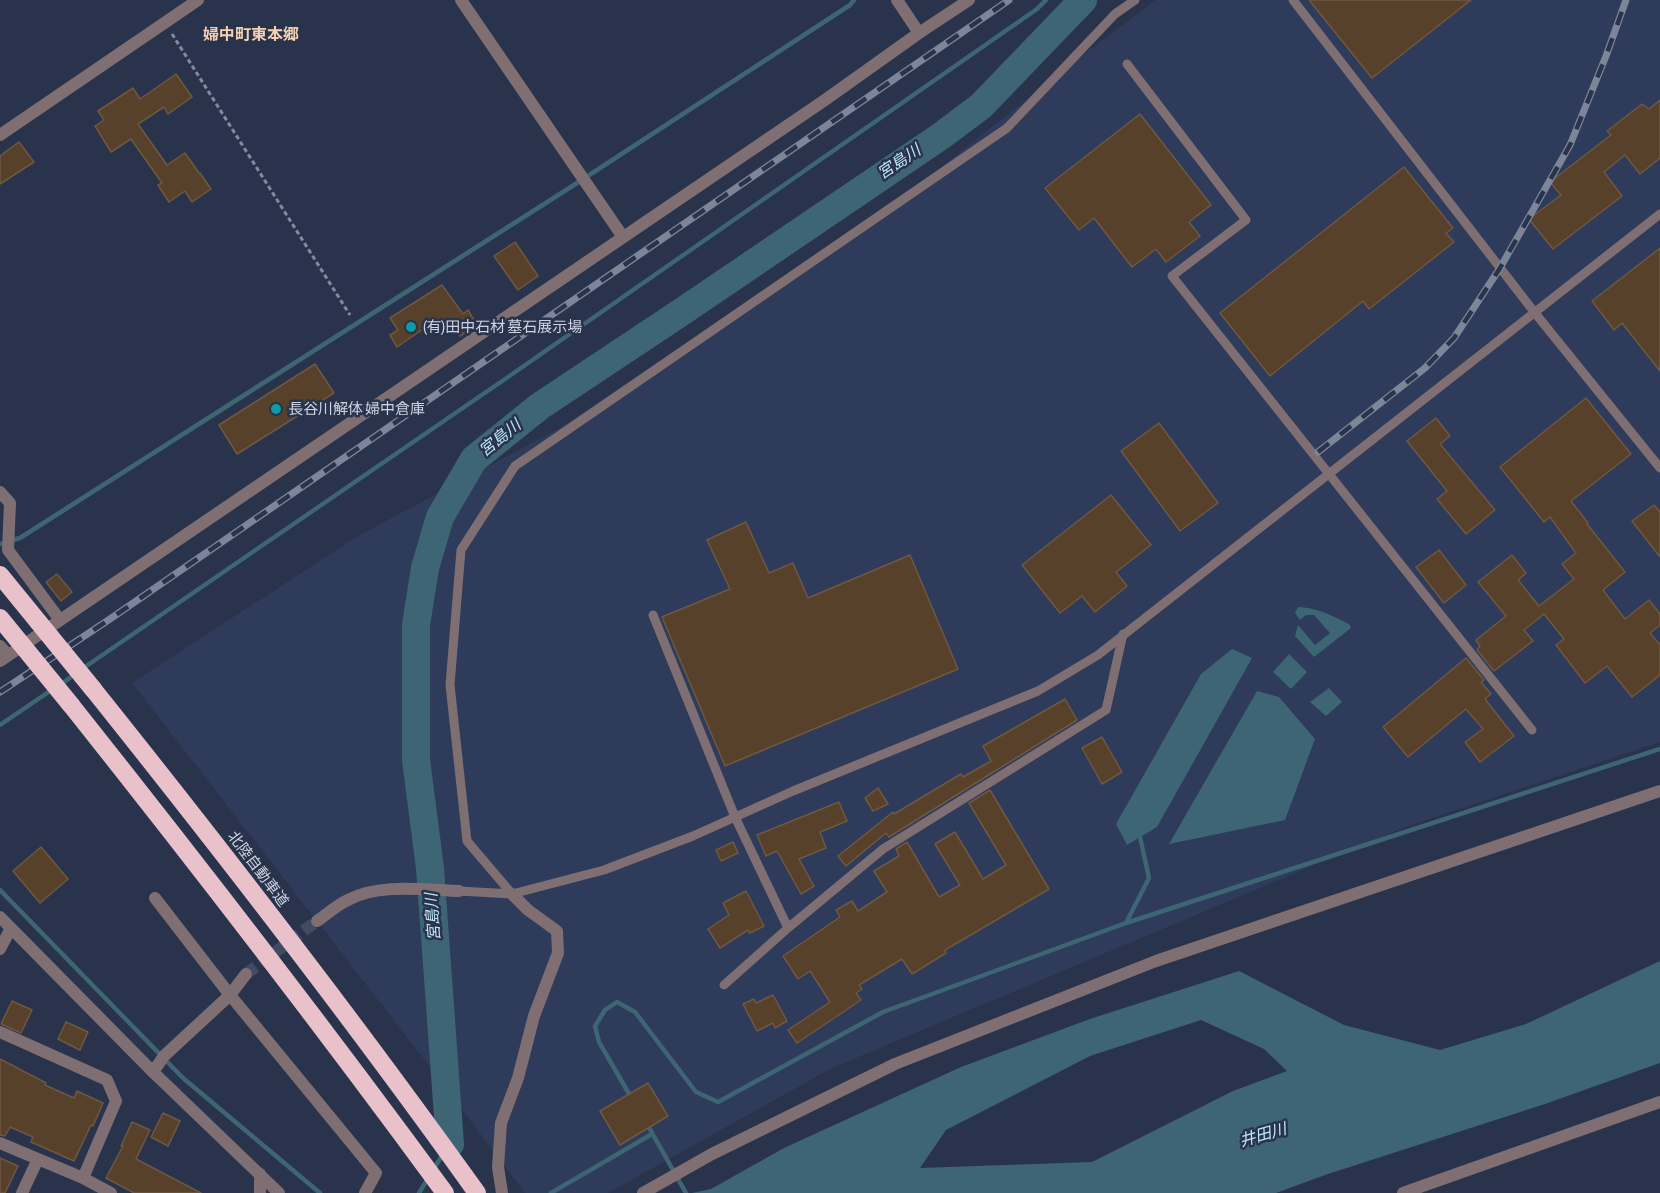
<!DOCTYPE html>
<html>
<head>
<meta charset="utf-8">
<style>
	body { margin:0 }
	canvas { display:block; background:#29334b }
</style>
</head>
<body>
<canvas width="1660" height="1193"></canvas>
<script>
const g = document.querySelector('canvas').getContext('2d');
g.lineJoin = 'round';
function paint(path, color) {
  g.fillStyle = color;
  g.fill(path, 'evenodd');
}
function strokePath(path, color, width, dash) {
  g.strokeStyle = color;
  g.lineWidth = width;
  g.lineCap = dash ? 'butt' : 'round';
  g.setLineDash(dash || []);
  g.stroke(path);
}
function write(font, color, halo, rows, align = 'center') {
  g.font = font + ' "Asap Condensed","Noto Sans JP",sans-serif';
  g.lineWidth = 5;
  g.setLineDash([]);
  g.textBaseline = 'middle';
  g.strokeStyle = halo;
  g.fillStyle = color;
  for (const [text, x, y, turn = 0] of rows) {
    g.save();
    g.translate(x, y);
    g.rotate((+turn || 0) * Math.PI / 180);
    g.textAlign = isNaN(turn) ? turn : align;
    if (halo) g.strokeText(text, 0, 0);
    g.fillText(text, 0, 0);
    g.restore();
  }
}
const built = new Path2D(`
	M1156,0H1660V742L1405,827L832,1068L608,1193H525L417,1050L132,683L358,536L558,429L906,195L1079,58Z`);
const water = new Path2D(`
	M1298,607C1315,607 1333,616 1349,624L1351,628L1314,657L1295,636L1298,625L1315,645L1330,633L1314,615H1306L1300,620L1295,613Z
	M1232,649L1252,658L1157,827L1127,845L1116,824L1201,674Z
	M1289,654L1307,672L1291,689L1273,672Z
	M1329,688L1342,702L1326,716L1310,702Z
	M1257,691L1279,697L1315,739L1285,820L1169,844Z
	M1660,961V1063L1545,1104L1325,1175L1276,1193H692L711,1189L784,1148L961,1067L1090,1019L1239,971L1344,1025L1440,1050L1526,1024ZM1201,1020L1264,1049L1287,1071L1233,1091L1092,1162L920,1168L946,1130L1090,1056Z`);
const stream = new Path2D(`
	M0,544L20,538L574,185L850,5L854,0
	M82,669L508,377L1037,9L1046,0
	M60,685L75,674
	M0,725L53,689
	M0,890L183,1078L320,1193
	M1126,923L1149,878L1140,837
	M632,1099L599,1042L595,1026L605,1010L617,1002L635,1012L696,1092L718,1102L883,1012L1126,923L1660,749
	M647,1124L686,1193
	M433,1170L443,1154
	M419,1193L429,1177
	M551,1193L652,1134`);
const river = new Path2D(`
	M450,1144L430,868L416,760V625L425,568L440,517L474,459L540,406L683,311L941,136L981,106L1083,0`);
const building = new Path2D(`
	M1309,0H1471L1372,78Z
	M176,74L192,97L168,114L164,107L138,124L167,165L185,153L199,173H200L211,189L192,202L185,191L169,202L158,185L162,183L131,139L111,152L95,126L104,120L98,111L133,88L140,99Z
	M1660,100V158L1640,174L1625,155L1604,172L1622,196L1553,249L1529,219L1561,195L1550,182L1611,135L1607,131L1642,104L1649,109Z
	M1140,114L1211,205L1189,222L1200,236L1166,262L1156,249L1132,267L1094,218L1079,230L1045,188Z
	M19,142L34,162L0,184V156Z
	M1404,167L1453,228L1446,233L1454,242L1369,309L1363,301L1270,376L1220,313Z
	M515,242L538,276L518,290L494,256Z
	M1660,248V371L1622,323L1614,330L1592,301Z
	M442,285L463,314L468,310L477,325L460,336L451,323L438,332L432,323L397,347L390,335L398,330L390,318Z
	M315,364L334,393L237,454L219,425Z
	M1586,398L1631,454L1571,501L1588,523L1587,524L1625,572L1603,590L1625,619L1649,600L1660,614V625L1650,633L1660,645V675L1632,697L1607,666L1585,683L1556,645L1564,639L1544,614L1524,630L1533,641L1494,671L1477,650L1480,646L1476,640L1506,616L1478,582L1512,555L1526,573L1518,580L1539,606L1574,579L1562,564L1576,553L1550,517L1544,522L1500,467Z
	M1436,418L1450,436L1440,444L1495,510L1466,534L1437,499L1447,491L1407,441Z
	M1159,423L1218,503L1180,531L1121,451Z
	M1111,495L1151,545L1116,572L1127,586L1095,612L1082,596L1060,613L1022,565Z
	M1654,505L1660,512V557L1632,521Z
	M746,522L769,573L793,563L808,598L910,555L958,669L725,766L662,617L730,589L707,540Z
	M1439,550L1466,585L1444,603L1416,567Z
	M57,574L72,592L61,601L46,582Z
	M1466,658L1484,680L1481,682L1491,694L1485,699L1514,736L1480,762L1465,742L1483,729L1466,709L1408,757L1383,727Z
	M1065,699L1077,720L889,837L886,833L846,866L838,856L893,812L894,814L961,774L963,777L991,761L983,746Z
	M1102,737L1122,772L1102,784L1082,748Z
	M878,788L888,804L873,811L865,798Z
	M990,790L1049,889L945,950L946,953L912,974L902,959L859,985L862,989L856,993L861,1000L797,1043L788,1030L830,1002L810,971L798,979L783,956L840,917L836,910L852,901L858,911L887,892L874,871L899,856L896,849L907,842L939,897L960,885L935,844L955,832L983,879L1006,865L969,803Z
	M839,802L847,821L820,832L826,848L799,859L814,886L801,894L777,851L766,856L757,835Z
	M733,842L738,853L721,861L716,850Z
	M41,847L68,879L40,903L13,871Z
	M746,891L764,926L750,933L748,930L720,948L708,929L729,915L723,903Z
	M773,995L787,1021L775,1028L773,1023L757,1031L743,1004L754,999L756,1003Z
	M12,1001L32,1010L21,1033L1,1024Z
	M66,1022L88,1032L80,1050L58,1039Z
	M0,1059L46,1083L45,1085L74,1098L77,1091L103,1103L93,1126L91,1125L74,1161L31,1142L33,1137L10,1127L5,1136L0,1135Z
	M648,1083L668,1116L620,1145L600,1111Z
	M163,1113L180,1121L168,1146L151,1137Z
	M132,1122L150,1130L136,1159L201,1193H134L106,1178L123,1146H121Z
	M0,1158L18,1166L5,1193H0Z`);
const minorTunnel = new Path2D(`
	M246,974L317,921`);
const path = new Path2D(`
	M172,34L350,315`);
const service = new Path2D(`
	M1293,0L1535,313L1660,468
	M1127,64L1246,220L1172,276L1532,730
	M653,615L735,817L788,928
	M459,891L512,894L604,870L693,836L793,791L1038,691L1098,655L1660,214
	M512,894L467,841L450,685L461,550L515,466L1007,128L1115,14L1135,0
	M724,985L788,928L883,849L1106,710L1123,634`);
const minor = new Path2D(`
	M461,0L623,237
	M897,0L919,33
	M0,135L198,0
	M0,492L10,503L8,550L60,620
	M0,646L8,655
	M155,898L230,995L376,1173L365,1193
	M317,921C327,914 337,905 348,900C378,883 426,890 459,891
	M0,1032L107,1080L116,1101L83,1178
	M153,1072L164,1056L230,995L246,974
	M0,1143L83,1178L111,1193
	M260,1174V1193
	M22,1193L38,1159
	M502,1193L498,1167L501,1123L518,1078L534,1016L558,953L557,931L528,910L512,894
	M643,1193L712,1154L895,1064L1156,961L1660,791
	M1403,1193L1660,1102`);
const tertiary = new Path2D(`
	M0,661L825,100L919,33L969,0
	M0,917L153,1072L279,1193
	M0,949L11,928`);
const motorway = new Path2D(`
	M93,689C225,854 354,1021 477,1193
	M71,705C199,866 324,1028 445,1193`);
const rail = new Path2D(`
	M1318,452L1425,368L1454,338L1500,268L1570,145L1606,56L1626,0
	M0,692L110,619L1009,0`);
const motorwayBridge = new Path2D(`
	M0,575L93,689
	M0,618L71,705`);
const markers = [
	[411,327,6,"#0f9aa8"],
	[276,409,6,"#0f9aa8"]
];
const poiNames = [
	["(有)田中石材 墓石展示場",423,327],
	["長谷川解体 婦中倉庫",288,409]
];
const streetNames = [
	["北陸自動車道",258,869,53]
];
const neighbourhoodNames = [
	["婦中町東本郷",251,35]
];
const waterNames = [
	["宮島川",899,162,-34],
	["宮島川",500,438,-39],
	["宮島川",433,917,-94],
	["井田川",1263,1135,-16]
];
paint(built, '#2e3b5a');
paint(water, '#3d6573');
strokePath(stream, '#3d6573', 4.5);
strokePath(river, '#3d6573', 28);
paint(building, '#57412b');
strokePath(building, '#6f5841', 1.5);
strokePath(minorTunnel, '#424b62', 12, [12, 6]);
strokePath(path, '#828b9e', 3, [4.5, 3]);
strokePath(service, '#7f6f73', 9);
strokePath(minor, '#7f6f73', 12);
strokePath(tertiary, '#7f6f73', 12);
strokePath(motorway, '#e8c1ca', 18);
strokePath(rail, '#7d8598', 7);
strokePath(rail, '#29334b', 4.5, [14]);
strokePath(motorwayBridge, '#e8c1ca', 18);
for (const [x, y, r, color] of markers) {
  const dot = new Path2D();
  dot.arc(x, y, r, 0, 2 * Math.PI);
  g.fillStyle = color;
  g.fill(dot);
  strokePath(dot, '#29334b', 2);
}
write('15px', '#cdd4e3', '#29334b', poiNames, 'left');
write('15px', '#cdd4e3', '#29334b', streetNames);
write('bold 16px', '#f6d1b1', '#29334b', neighbourhoodNames);
write('italic 16px', '#bfe8f8', '#29334b', waterNames);
</script>
</body>
</html>
